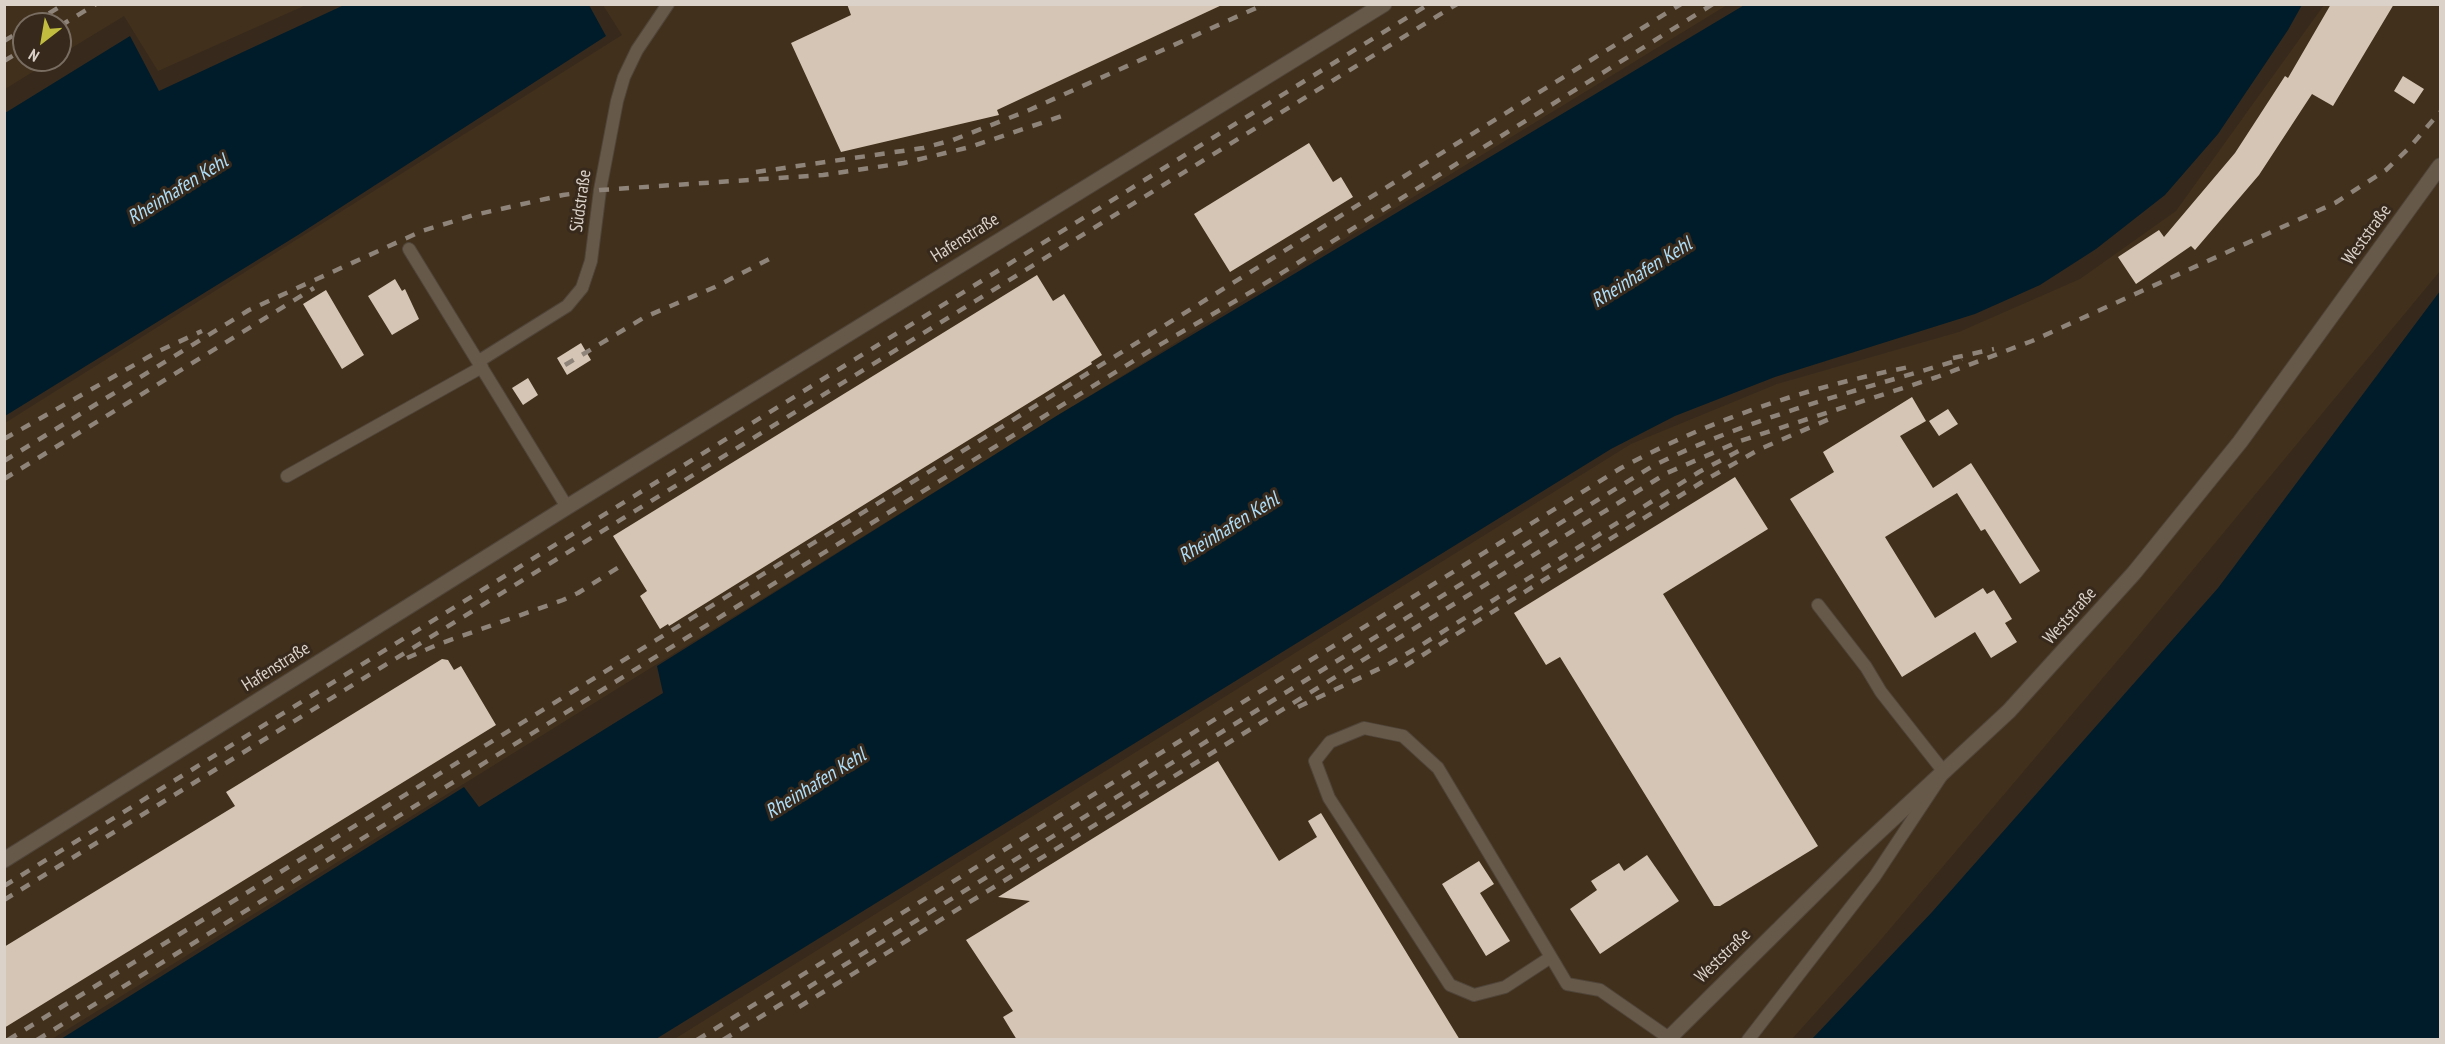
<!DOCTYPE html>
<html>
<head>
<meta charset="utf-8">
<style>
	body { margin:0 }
	#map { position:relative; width:2445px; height:1044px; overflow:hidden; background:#372a1c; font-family:"PT Sans Narrow",sans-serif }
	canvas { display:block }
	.frame { position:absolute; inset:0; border:6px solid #dbd2ca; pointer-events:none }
	.north { position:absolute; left:12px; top:12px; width:60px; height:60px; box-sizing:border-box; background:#372a1c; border:2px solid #796d62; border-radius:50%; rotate:211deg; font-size:16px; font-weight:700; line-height:24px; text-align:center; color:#dbd2ca }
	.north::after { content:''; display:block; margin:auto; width:21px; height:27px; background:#c2bd3f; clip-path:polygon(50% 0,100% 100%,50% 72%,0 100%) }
</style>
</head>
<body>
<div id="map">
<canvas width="2445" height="1044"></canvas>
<div class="frame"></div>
<div class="north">N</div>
</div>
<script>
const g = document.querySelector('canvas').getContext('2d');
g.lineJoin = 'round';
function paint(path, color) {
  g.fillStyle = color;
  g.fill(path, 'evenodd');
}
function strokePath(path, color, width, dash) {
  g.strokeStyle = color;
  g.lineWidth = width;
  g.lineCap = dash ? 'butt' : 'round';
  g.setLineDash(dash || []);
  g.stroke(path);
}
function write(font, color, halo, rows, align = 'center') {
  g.font = font + ' "PT Sans Narrow",sans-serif';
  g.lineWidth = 6;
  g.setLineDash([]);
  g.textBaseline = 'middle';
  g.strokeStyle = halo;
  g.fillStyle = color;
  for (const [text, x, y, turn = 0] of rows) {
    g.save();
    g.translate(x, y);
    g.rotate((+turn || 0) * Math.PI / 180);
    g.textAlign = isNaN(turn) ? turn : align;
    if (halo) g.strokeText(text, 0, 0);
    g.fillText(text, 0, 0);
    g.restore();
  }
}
const built = new Path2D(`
	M5,4H306V5L158,71L124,16L60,55V24H24V60H52L5,89Z
	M603,5H1727L1209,322L52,1039L5,1040V423L622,35Z
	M2324,5H2440V271L2129,647L1878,943L1792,1039L673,1040L1631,444L1777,384L1959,332L2080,279L2176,211Z`);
const water = new Path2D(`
	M1746,4L2302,5L2288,30L2218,134L2165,195L2096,249L2040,285L1975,314L1775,377L1675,416L1611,449L656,1039H61L464,787L479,807L663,693L657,666L1058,415Z
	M344,5H589L606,36L298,235L5,416V113L130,36L159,91Z
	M2440,291V1039H1812L1932,912L2218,588Z`);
const building = new Path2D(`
	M847,4H1224L997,110L999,115L841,152L791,43L851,15Z
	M2331,4H2394L2333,106L2312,94L2259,175L2195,250L2191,246L2136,284L2118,257L2159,230L2164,237L2235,153L2285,76L2288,78Z
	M2403,76L2424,89L2414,104L2394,91Z
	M1309,143L1333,182L1341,177L1353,197L1230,272L1194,214Z
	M1037,275L1053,301L1064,294L1102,355L1091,362L1092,364L920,470L669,626L668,624L660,629L640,596L647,591L613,536Z
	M395,279L402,291L405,289L419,319L392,335L368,296Z
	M326,290L364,355L342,369L303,304Z
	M581,343L591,360L567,375L557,358Z
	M528,378L538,395L523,405L512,388Z
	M1912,397L1926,421L1900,436L1933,488L1971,463L2040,571L2020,584L1985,529L1981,531L1957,493L1885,537L1935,618L1983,588L1987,594L1994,590L2012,619L2005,623L2017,642L1991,658L1975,632L1902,677L1790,499L1834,472L1823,452Z
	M1948,409L1958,424L1939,436L1929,421Z
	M1735,477L1768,529L1663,594L1818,846L1720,906H1714L1560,657L1546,665L1514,613Z
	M442,659L448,660L454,670L461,666L496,725L4,1028V947L235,806L226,792Z
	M1218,761L1279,861L1317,837L1308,821L1321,813L1460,1040H1017L1003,1017L1013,1011L966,940L1030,901L998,897Z
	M1647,855L1679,901L1600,954L1570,909L1597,890L1591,881L1619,863L1624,871Z
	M1479,861L1494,884L1480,893L1510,941L1486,956L1442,884Z`);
const lane = new Path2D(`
	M409,249L567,507
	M479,361L567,306L582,288L591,261L600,190L617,101L624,77L637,50L668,4
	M287,476L482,367
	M1551,957L1505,987L1474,995L1450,985L1329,798L1315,761L1330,742L1364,728L1403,736L1438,768L1551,957L1567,984L1600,990L1669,1038
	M1748,1040L1875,876L1944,772L1881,692L1866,667L1818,605`);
const street = new Path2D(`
	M4,860L567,507L1384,4
	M1667,1040L1856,853L2009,711L2134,573L2240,442L2440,166`);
const rail = new Path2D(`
	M32,24L64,4
	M60,26L96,4
	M4,41L24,29
	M4,61L24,49
	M756,172L923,148L953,140L1027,111L1265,4
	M1953,358L1994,349
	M565,365L645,317L715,287L775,256
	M4,439L157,352L202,331
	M4,461L249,310L422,231L474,215L563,195L600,190L823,175L904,163L970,147L1062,116
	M4,479L314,288
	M407,658L439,644L563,600L578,593L619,567
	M1405,666L1707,479L1760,449L1834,417
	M1298,707L1387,665L1415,649L1699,472L1746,447
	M4,886L1429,4
	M4,900L1457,4
	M799,1007L1667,473L1740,441L1937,377L2032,341L2335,203L2386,170L2409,148L2440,112
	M8,1040L995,431L1681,4
	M37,1040L1156,347L1256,289L1713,4
	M697,1040L1621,468C1714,418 1806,388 1909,367
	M723,1040L1651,467C1750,417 1857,391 1962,359`);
const streetNames = [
	["Südstraße",581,201,-82],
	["Weststraße",2367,235,-54],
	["Hafenstraße",965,238,-32],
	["Weststraße",2070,616,-48],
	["Hafenstraße",276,667,-32],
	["Weststraße",1723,956,-44]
];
const waterNames = [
	["Rheinhafen Kehl",178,190,-32],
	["Rheinhafen Kehl",1642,273,-32],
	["Rheinhafen Kehl",1229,528,-32],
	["Rheinhafen Kehl",816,784,-32]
];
paint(built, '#41301c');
paint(water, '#001c2a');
paint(building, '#d5c5b4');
strokePath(lane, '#4f4539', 14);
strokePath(street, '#4f4539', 17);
strokePath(lane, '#67594a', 12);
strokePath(street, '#67594a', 15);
strokePath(rail, '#8f8479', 4.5, [10, 10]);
write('18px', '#dbd2ca', '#372a1c', streetNames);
write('italic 20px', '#adddf8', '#372a1c', waterNames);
</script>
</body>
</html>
